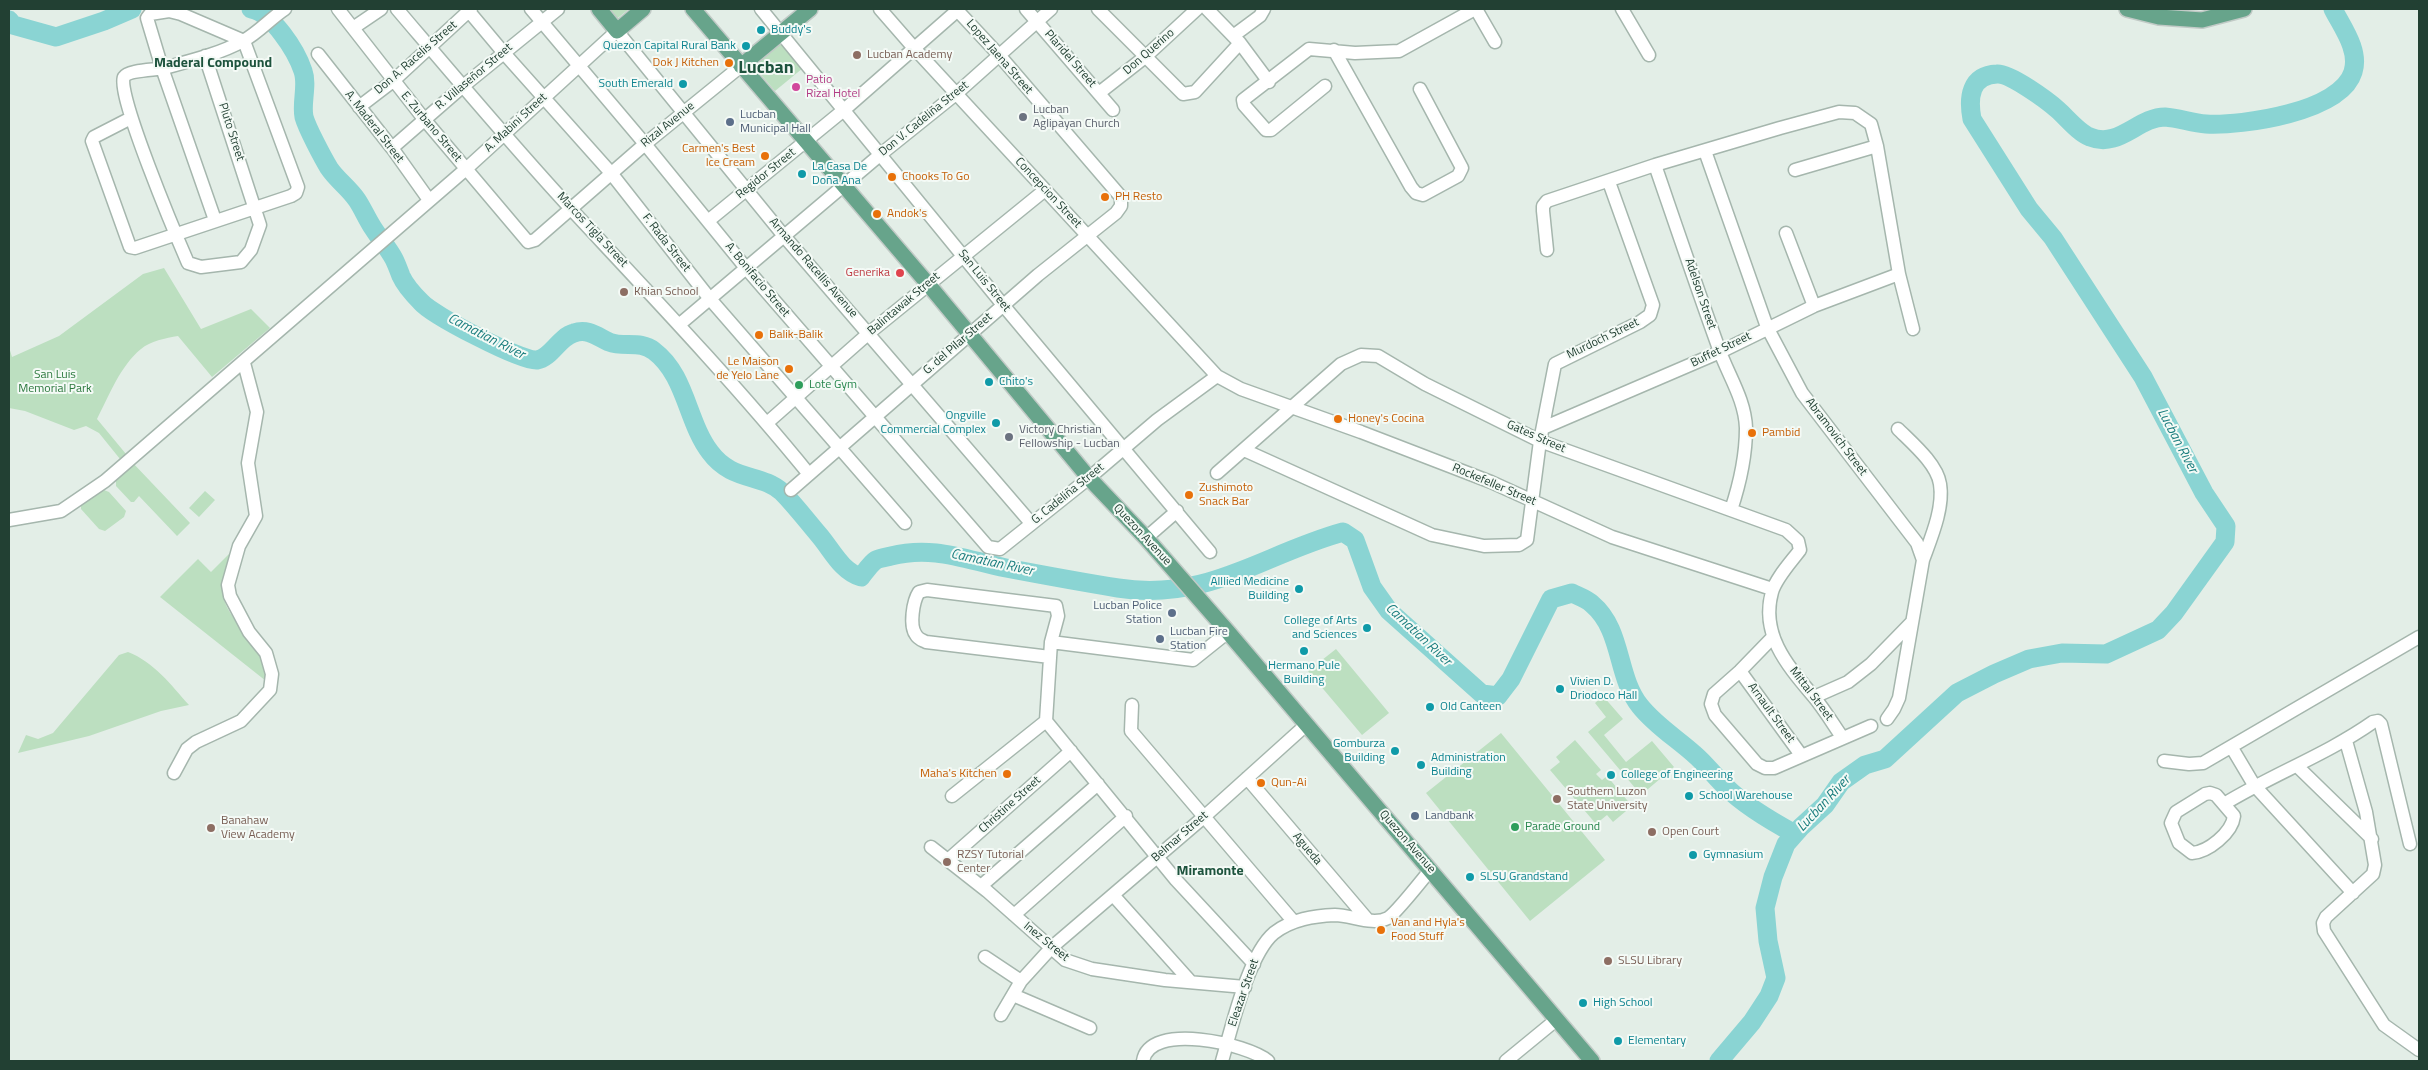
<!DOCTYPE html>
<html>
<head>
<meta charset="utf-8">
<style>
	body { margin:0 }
	#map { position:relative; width:2428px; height:1070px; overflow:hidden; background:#e3eee7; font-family:"Titillium Web",sans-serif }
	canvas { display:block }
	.frame { position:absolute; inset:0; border:10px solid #224033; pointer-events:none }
</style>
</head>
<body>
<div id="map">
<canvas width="2428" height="1070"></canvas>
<div class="frame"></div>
</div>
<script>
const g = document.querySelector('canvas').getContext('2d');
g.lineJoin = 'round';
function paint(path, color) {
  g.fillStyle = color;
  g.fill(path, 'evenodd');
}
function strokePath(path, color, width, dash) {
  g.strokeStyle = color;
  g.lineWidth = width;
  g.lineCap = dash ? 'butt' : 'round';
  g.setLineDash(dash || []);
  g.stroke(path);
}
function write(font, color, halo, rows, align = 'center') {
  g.font = font + ' "Titillium Web",sans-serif';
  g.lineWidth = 4;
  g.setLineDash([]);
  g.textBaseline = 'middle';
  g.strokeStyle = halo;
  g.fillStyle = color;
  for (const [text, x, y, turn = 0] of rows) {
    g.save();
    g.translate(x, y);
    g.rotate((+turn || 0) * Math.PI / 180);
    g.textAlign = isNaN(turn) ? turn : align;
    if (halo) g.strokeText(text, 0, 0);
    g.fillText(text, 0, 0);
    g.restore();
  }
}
const green = new Path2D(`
	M605,9H629L614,21Z
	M778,40L803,68L775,91L751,63Z
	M164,268L201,329L251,309L270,328L212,377L178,336C166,338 150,341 141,349C120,366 109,396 97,419L126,454L120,459L99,433L86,426L74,430L25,411L9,408V347L12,357L59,336L143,274Z
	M131,461L190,523L177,536L139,496L134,502H131L116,486V481L114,477Z
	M104,490L109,492L126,511L124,517L105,531L99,529L81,509V505Z
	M205,491L215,500L199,517L189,508Z
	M231,552C228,566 222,580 223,594C226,624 277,653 266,681L160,597L198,559L211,572Z
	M1336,649L1389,713L1362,735L1308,671Z
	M128,652C154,662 171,685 189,705L161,711L89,736L18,753L26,735L38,739L53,733L119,655Z
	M1603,696L1623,719L1604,735L1626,762L1652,741L1674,767L1641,795L1588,732L1606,717L1595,703Z
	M1501,733L1605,860L1530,921L1426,793Z
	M1575,740L1601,770L1596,774L1602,780L1607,776L1632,806L1613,822L1607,815L1596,824L1550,770L1560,762L1556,757Z`);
const river = new Path2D(`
	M251,9C272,13 296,50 303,71C308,85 301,103 304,117C307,128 323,158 329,168C337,180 349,188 357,200C363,209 367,219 373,228C380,239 388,248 394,259C397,265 399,271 401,276C405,285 414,295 421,302C432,315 522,362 537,360C551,358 559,337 574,333C588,328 598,337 609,342C624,348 640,340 654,351C686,375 687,422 710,452C732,482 761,473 782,492C795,505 807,521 819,535C832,550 841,571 861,577C865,572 871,563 876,560C880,558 887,557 891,556C933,545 966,560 1006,568C1043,575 1081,582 1118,588C1208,602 1263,554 1343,532L1355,540L1372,587L1389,611L1482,694L1498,696L1511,679L1551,599L1572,593C1578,596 1587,599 1592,604C1623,630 1616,676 1640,706C1655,725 1676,738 1694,754C1706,764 1715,777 1726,787C1745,806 1771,821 1795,834
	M9,20L13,25L56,37L104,21L132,9
	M1719,1061L1752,1022L1769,996L1776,978L1768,941L1765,908L1773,877L1786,844L1801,827L1825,805L1841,782L1865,765L1885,759L1957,693L1994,674L2029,659L2062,653L2106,654L2158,630L2174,613L2225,542L2226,526L2204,493L2143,377L2053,238L2029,209L1972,119C1968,98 1970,75 1997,74C2010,73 2048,101 2058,110C2067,118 2079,133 2090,137C2119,149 2138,117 2165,117C2179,118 2192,123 2206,124C2242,126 2341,112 2353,72C2360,50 2342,27 2333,9`);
const minor = new Path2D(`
	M338,9L424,119L528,242L535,240L645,144L741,66
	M397,9C454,76 511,144 571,209C652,296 733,381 808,473
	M467,9L503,52L611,173L710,299L905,523
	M531,9L645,144L746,268L988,547L1000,549L1089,478L1157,420L1217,376
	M761,9L1003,305L1210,552
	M880,9L914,48L1217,376L1241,389L1361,432L1491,482L1612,537L1772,589
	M1026,9L1113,110
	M1098,9L1183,94L1195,92L1240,43
	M1207,9L1240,43L1269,82
	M1476,9L1495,42
	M1622,9L1649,55
	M353,28L381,9
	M1233,36L1260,16L1264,9
	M1334,50L1411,187L1416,193L1423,195L1458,176L1462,168L1420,89
	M318,54L392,148L429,200
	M205,56L260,225L251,250L241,262L201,267L188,263C178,240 115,91 124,77C128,70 155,70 164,68C190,61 219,54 243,41C258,33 271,18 285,9
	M1325,86L1271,130H1266L1244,105L1243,100L1309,49L1355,53L1399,51L1475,9
	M1099,93L1145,57L1197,9
	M359,107L393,81L471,9
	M131,118L94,137L92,141L130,247L135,248L291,196L296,193L298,187L244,41L181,14L169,11L150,14L147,18L162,68L215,220
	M392,148L462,87L558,9
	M1705,151L1767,327L1802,393L1917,543L1923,560L1899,698L1894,709L1887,719
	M1655,165C1676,226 1697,288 1719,349C1728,375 1745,399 1746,428C1746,456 1740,483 1731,510
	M1795,170L1877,146
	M708,221L845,109L959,9
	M1786,233L1814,306
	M1547,250L1543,211V206L1547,201L1655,165L1780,128L1839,112L1855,113L1871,124L1877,146L1899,274L1913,329
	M680,324L881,154L957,93L1051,9
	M767,423L869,333L1045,190
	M1543,428L1720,352L1814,306L1899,274
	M1898,429C1912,443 1937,464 1940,484C1944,508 1931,538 1923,560
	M1244,450L1432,535L1484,546L1519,545L1527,540L1540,441L1555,364L1640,322L1650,315L1653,305L1609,182
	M1217,473L1341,364L1361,355L1378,356L1425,384L1540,441L1786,530L1798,541L1800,550C1791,562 1776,578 1772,592C1760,635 1788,666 1814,697C1824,709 1833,724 1842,737
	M791,490L1038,275L1116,213L1121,206V197L999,55L956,9
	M9,520L61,511L105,481L466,169L617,31L784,236L1031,523
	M1146,538L1177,511
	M1773,637L1740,671L1714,694L1711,704L1715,715L1757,764L1765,768H1774L1871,726
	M1051,642L1193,660L1228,632
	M1050,657L926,642C922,640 918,639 916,635C909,626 913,601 919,592L927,590L1056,606L1058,616L1051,642L1046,721L1176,880L1254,964
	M1740,671L1801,755
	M1814,697L1848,682L1871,664L1912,622
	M1132,705L1131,731L1294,922
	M2346,741L2366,812L2375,865L2373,874L2326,917L2323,923L2324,931L2384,1025L2419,1050
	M2232,748L2254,785L2353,893
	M2164,761L2189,764L2203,763L2419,637
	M2297,766L2372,839
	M174,773L187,749L196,742L241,721L270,690L272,674L266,653L249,632L230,596L228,585L239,546L256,516L248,463L257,412L244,363
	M1247,778L1367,919
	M2210,793L2216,795L2234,816C2232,833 2208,852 2192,853L2179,843L2171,823L2176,812L2205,794Z
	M952,796L1046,721
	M2224,804C2273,774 2326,755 2373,722L2378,721L2381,724L2410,844
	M931,847L987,891L1065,960L1092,969L1165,980L1245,987
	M949,859L1071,751
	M981,886L1098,784
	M1113,895L1190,981
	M1014,915L1126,816
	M985,957L1021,981
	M1013,995L1090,1028
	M1001,1015L1021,981L1052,947L1205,816L1306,725
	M1143,1061C1149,1021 1248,1044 1268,1061
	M1222,1061C1232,1027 1248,955 1274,933C1292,919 1314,916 1335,915C1351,915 1373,926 1388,918C1396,913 1423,879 1431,869
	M1506,1061L1556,1020`);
const major = new Path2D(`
	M599,9L617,31L643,9
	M693,9L928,284L1089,478L1146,538L1228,632L1592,1061
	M2127,9L2159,17L2202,20L2244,9
	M741,66L810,9`);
const markers = [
	[761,30,5,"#0f9aa8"],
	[746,46,5,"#0f9aa8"],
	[857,55,5,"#8d6e63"],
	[729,63,5,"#e8710a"],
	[683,84,5,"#0f9aa8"],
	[796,87,5,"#d1479c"],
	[1023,117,5,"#6b7280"],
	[730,122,5,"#5c6f8a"],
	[765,156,5,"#e8710a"],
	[802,174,5,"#0f9aa8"],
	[892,177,5,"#e8710a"],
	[1105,197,5,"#e8710a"],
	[877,214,5,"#e8710a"],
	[900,273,5,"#e0444e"],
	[624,292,5,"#8d6e63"],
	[759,335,5,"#e8710a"],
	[789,369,5,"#e8710a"],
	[989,382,5,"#0f9aa8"],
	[799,385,5,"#2e9e5b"],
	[1338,419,5,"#e8710a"],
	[996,423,5,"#0f9aa8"],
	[1752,433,5,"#e8710a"],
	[1009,437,5,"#6b7280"],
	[1189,495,5,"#e8710a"],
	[1299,589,5,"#0f9aa8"],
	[1172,613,5,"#5c6f8a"],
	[1367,628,5,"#0f9aa8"],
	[1160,639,5,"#5c6f8a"],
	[1304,651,5,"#0f9aa8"],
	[1560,689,5,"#0f9aa8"],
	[1430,707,5,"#0f9aa8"],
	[1395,751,5,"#0f9aa8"],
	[1421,765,5,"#0f9aa8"],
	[1007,774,5,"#e8710a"],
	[1611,775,5,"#0f9aa8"],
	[1261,783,5,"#e8710a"],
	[1689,796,5,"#0f9aa8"],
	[1557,799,5,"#8d6e63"],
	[1415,816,5,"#5c6f8a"],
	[1515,827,5,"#2e9e5b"],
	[211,828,5,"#8d6e63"],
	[1652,832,5,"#8d6e63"],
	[1693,855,5,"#0f9aa8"],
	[947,862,5,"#8d6e63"],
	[1470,877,5,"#0f9aa8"],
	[1381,930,5,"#e8710a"],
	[1608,961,5,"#8d6e63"],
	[1583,1003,5,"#0f9aa8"],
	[1618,1041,5,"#0f9aa8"]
];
const cultureNames = [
	["Buddy's",771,30],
	["Quezon Capital Rural Bank",736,46,"right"],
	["South Emerald",673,84,"right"],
	["La Casa De",812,167],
	["Doña Ana",812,181],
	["Chito's",999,382],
	["Ongville",986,416,"right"],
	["Commercial Complex",986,430,"right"],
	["Alllied Medicine",1289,582,"right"],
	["Building",1289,596,"right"],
	["College of Arts",1357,621,"right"],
	["and Sciences",1357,635,"right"],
	["Hermano Pule",1304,666,"center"],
	["Building",1304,680,"center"],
	["Vivien D.",1570,682],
	["Driodoco Hall",1570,696],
	["Old Canteen",1440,707],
	["Gomburza",1385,744,"right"],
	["Building",1385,758,"right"],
	["Administration",1431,758],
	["Building",1431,772],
	["College of Engineering",1621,775],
	["School Warehouse",1699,796],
	["Gymnasium",1703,855],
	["SLSU Grandstand",1480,877],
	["High School",1593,1003],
	["Elementary",1628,1041]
];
const streetNames = [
	["Don Querino",1149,52,-41],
	["Lopez Jaena Street",999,57,49],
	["Don A. Racelis Street",416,58,-41],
	["Plaridel Street",1070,59,49],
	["R. Villaseñor Street",474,77,-40],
	["Don V. Cadeliña Street",924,119,-39],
	["A. Mabini Street",516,123,-43],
	["Rizal Avenue",668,125,-39],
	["A. Maderal Street",374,127,52],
	["E. Zurbano Street",431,127,50],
	["Pluto Street",231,132,72],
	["Regidor Street",766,174,-39],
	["Concepcion Street",1048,193,47],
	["Marcos Tigla Street",592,230,47],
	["F. Rada Street",666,243,52],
	["Armando Racellis Avenue",813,268,49],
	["A. Bonifacio Street",757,280,50],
	["San Luis Street",984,281,51],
	["Adelson Street",1700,294,71],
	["Balintawak Street",904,304,-40],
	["Murdoch Street",1603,339,-26],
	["G. del Pilar Street",958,344,-41],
	["Buffet Street",1721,350,-26],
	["Gates Street",1536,437,24],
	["Abramovich Street",1836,437,53],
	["Rockefeller Street",1494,485,23],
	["G. Cadeliña Street",1068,494,-39],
	["Quezon Avenue",1142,535,47],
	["Mittal Street",1811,694,53],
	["Arnault Street",1771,713,54],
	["Christine Street",1010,805,-42],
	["Belmar Street",1180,837,-41],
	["Quezon Avenue",1407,842,49],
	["Agueda",1307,849,50],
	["Inez Street",1046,942,39],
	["Eleazar Street",1244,993,-71]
];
const educationNames = [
	["Lucban Academy",867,55],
	["Khian School",634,292],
	["Southern Luzon",1567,792],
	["State University",1567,806],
	["Banahaw",221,821],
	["View Academy",221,835],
	["Open Court",1662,832],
	["RZSY Tutorial",957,855],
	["Center",957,869],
	["SLSU Library",1618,961]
];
const foodNames = [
	["Dok J Kitchen",719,63,"right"],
	["Carmen's Best",755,149,"right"],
	["Ice Cream",755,163,"right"],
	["Chooks To Go",902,177],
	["PH Resto",1115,197],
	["Andok's",887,214],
	["Balik-Balik",769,335],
	["Le Maison",779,362,"right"],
	["de Yelo Lane",779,376,"right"],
	["Honey's Cocina",1348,419],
	["Pambid",1762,433],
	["Zushimoto",1199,488],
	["Snack Bar",1199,502],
	["Maha's Kitchen",997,774,"right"],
	["Qun-Ai",1271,783],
	["Van and Hyla's",1391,923],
	["Food Stuff",1391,937]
];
const hotelNames = [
	["Patio",806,80],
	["Rizal Hotel",806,94]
];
const worshipNames = [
	["Lucban",1033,110],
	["Aglipayan Church",1033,124],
	["Victory Christian",1019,430],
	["Fellowship - Lucban",1019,444]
];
const serviceNames = [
	["Lucban",740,115],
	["Municipal Hall",740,129],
	["Lucban Police",1162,606,"right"],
	["Station",1162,620,"right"],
	["Lucban Fire",1170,632],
	["Station",1170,646],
	["Landbank",1425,816]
];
const healthNames = [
	["Generika",890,273]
];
const parkNames = [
	["San Luis",55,375],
	["Memorial Park",55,389]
];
const leisureNames = [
	["Lote Gym",809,385],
	["Parade Ground",1525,827]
];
const neighbourhoodNames = [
	["Maderal Compound",213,64],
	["Miramonte",1210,872]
];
const waterNames = [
	["Camatian River",486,337,27],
	["Lucban River",2177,441,62],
	["Camatian River",992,563,12],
	["Camatian River",1418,635,43],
	["Lucban River",1824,804,-47]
];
const districtNames = [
	["Lucban",766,69]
];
paint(green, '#bcdfc0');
strokePath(river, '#8ad4d3', 19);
strokePath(minor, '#a5b6ad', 15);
strokePath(major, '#c1cac6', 18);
strokePath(minor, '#fff', 12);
strokePath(major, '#67a48b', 15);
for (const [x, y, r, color] of markers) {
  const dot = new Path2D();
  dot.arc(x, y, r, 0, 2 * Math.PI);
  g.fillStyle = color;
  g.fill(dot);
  strokePath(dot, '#f4faf6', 2);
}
write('12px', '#0d838f', '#f4faf6', cultureNames, 'left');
write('12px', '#224033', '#f4faf6', streetNames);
write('12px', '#785e54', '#f4faf6', educationNames, 'left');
write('12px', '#c56008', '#f4faf6', foodNames, 'left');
write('12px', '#b23c85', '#f4faf6', hotelNames, 'left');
write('12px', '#5b616d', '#f4faf6', worshipNames, 'left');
write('12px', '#4e5e75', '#f4faf6', serviceNames, 'left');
write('12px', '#be3a42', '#f4faf6', healthNames, 'right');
write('12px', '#2b783d', '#f4faf6', parkNames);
write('12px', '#27864d', '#f4faf6', leisureNames, 'left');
write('bold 14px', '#1d533d', '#f4faf6', neighbourhoodNames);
write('italic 14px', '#1a7d7e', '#f4faf6', waterNames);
write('bold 18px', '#1d533d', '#f4faf6', districtNames);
</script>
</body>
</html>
